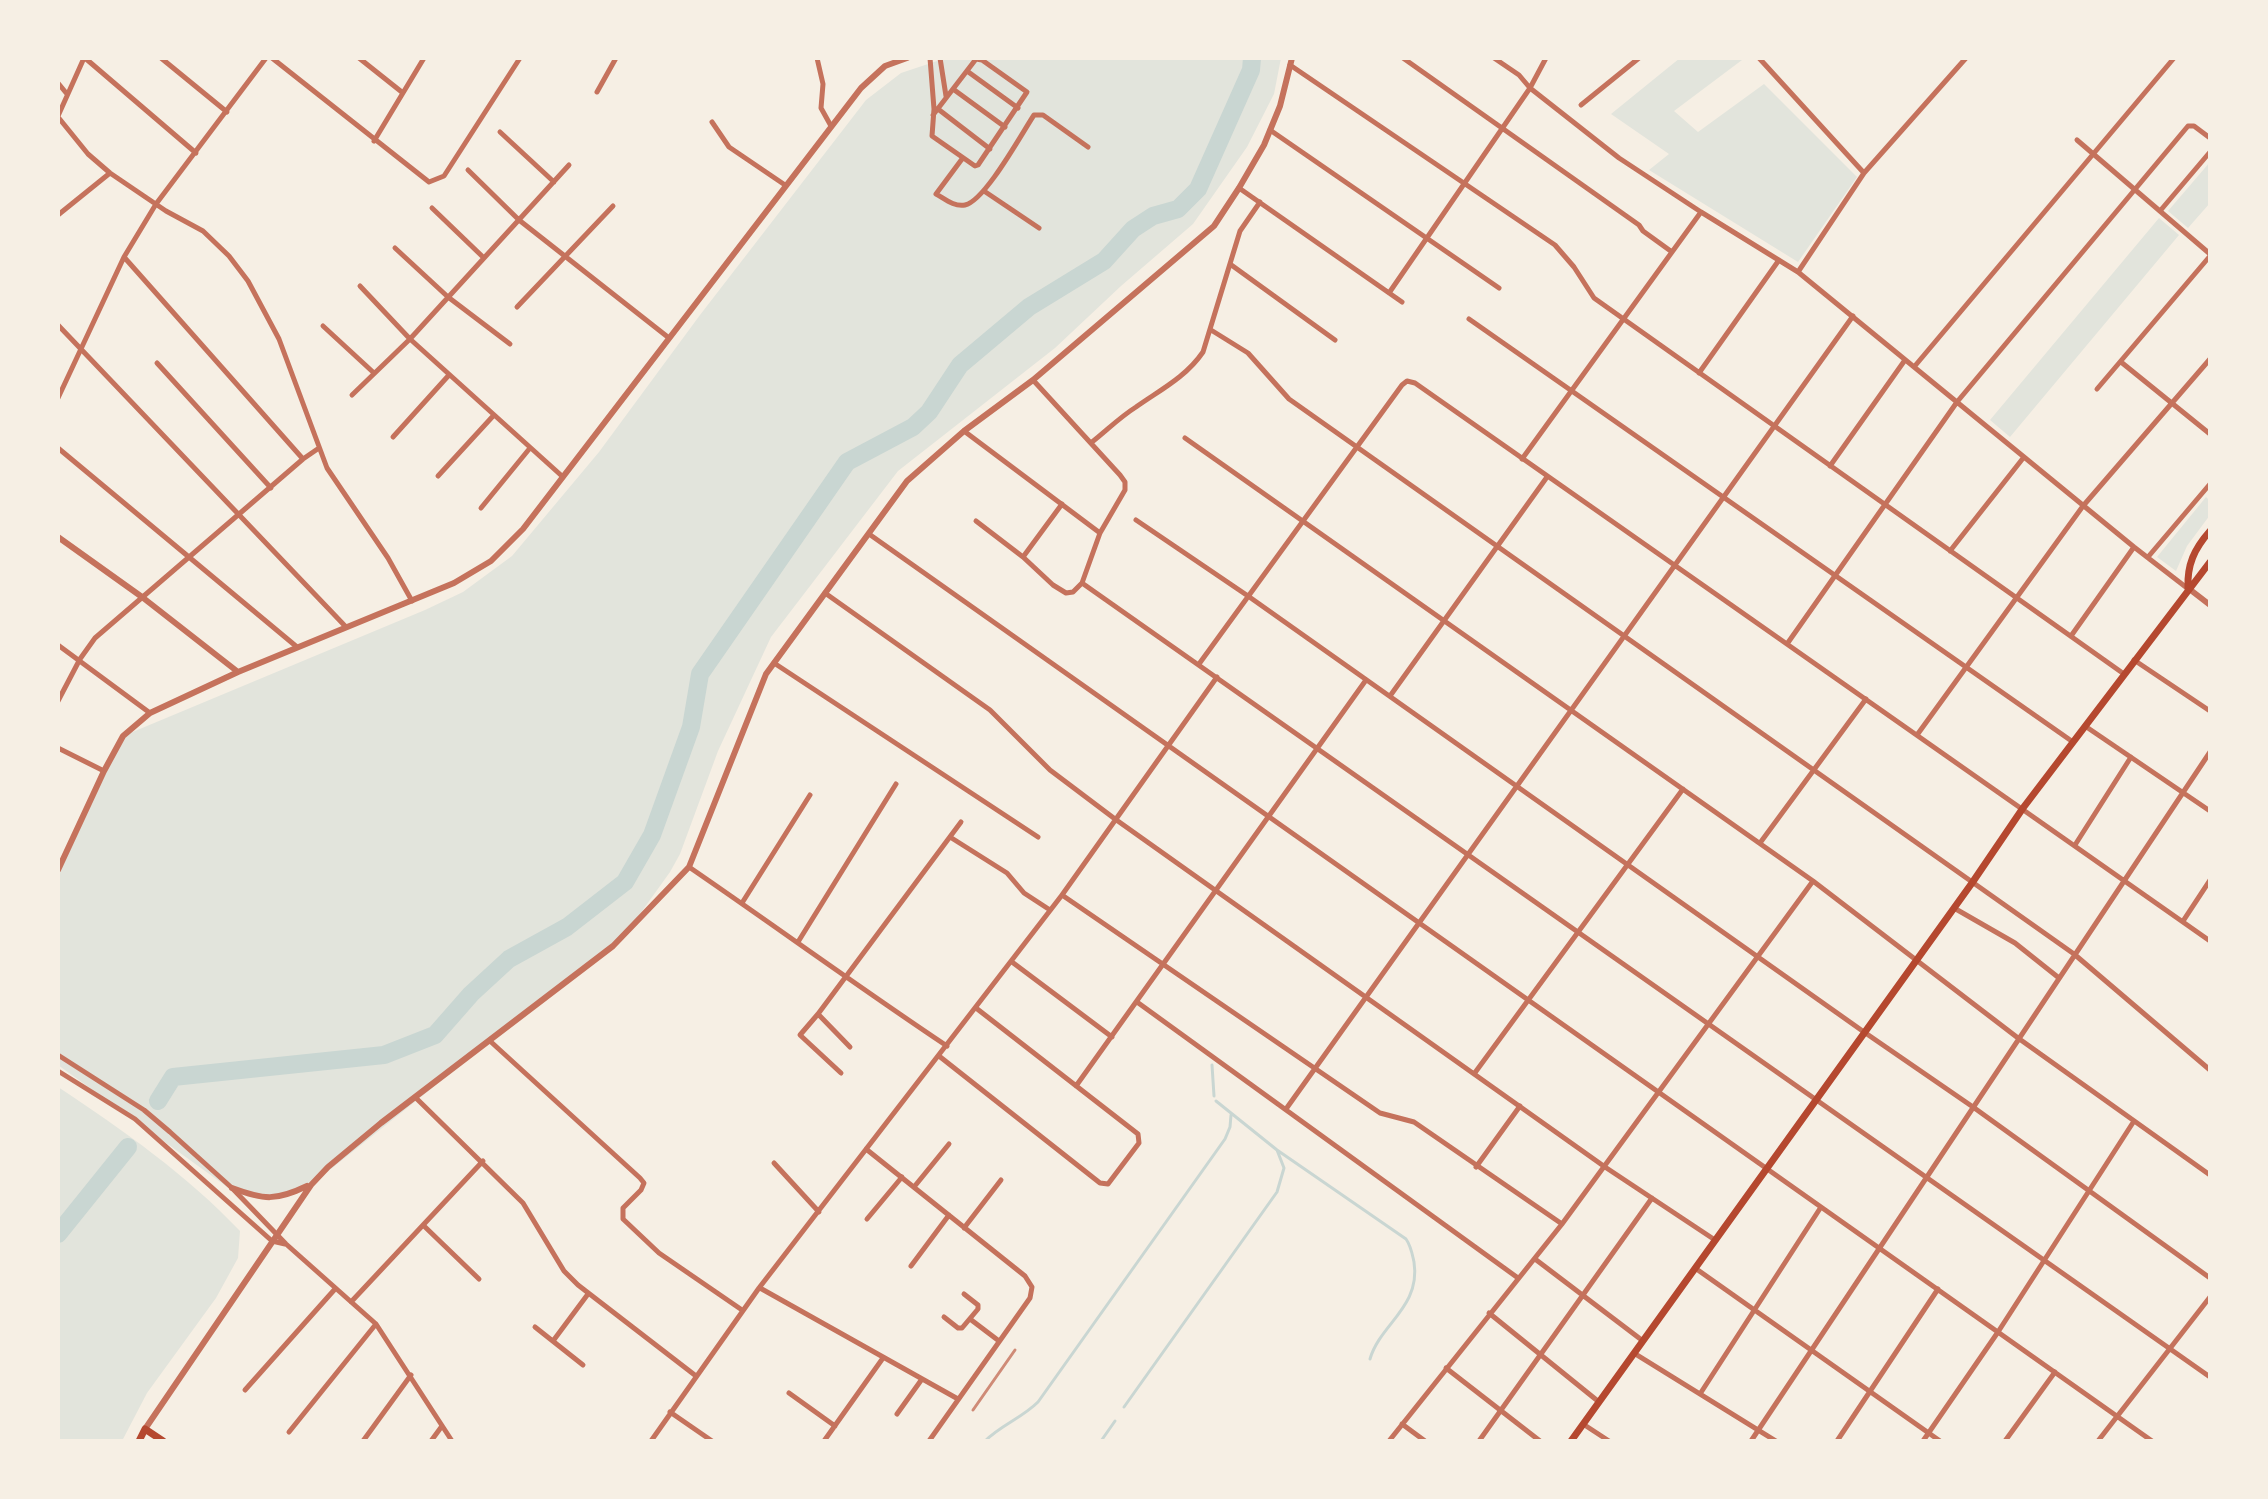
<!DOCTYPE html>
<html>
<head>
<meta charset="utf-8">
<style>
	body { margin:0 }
	#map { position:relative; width:2268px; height:1499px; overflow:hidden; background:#f6efe4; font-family:Poppins,sans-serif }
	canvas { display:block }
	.frame { position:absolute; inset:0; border:60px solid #f6efe4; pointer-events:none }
</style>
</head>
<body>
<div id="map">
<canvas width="2268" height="1499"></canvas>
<div class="frame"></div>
</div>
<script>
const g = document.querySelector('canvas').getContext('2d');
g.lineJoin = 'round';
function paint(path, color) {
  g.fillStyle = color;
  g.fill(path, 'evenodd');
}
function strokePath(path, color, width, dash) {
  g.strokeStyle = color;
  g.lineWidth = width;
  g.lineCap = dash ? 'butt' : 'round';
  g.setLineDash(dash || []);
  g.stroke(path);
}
const green = new Path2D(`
	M946,58H1281L1274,94L1247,147L1193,224L1121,286L1055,348L898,471L771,637L718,751L680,854L670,872L627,932L311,1185L271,1199L237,1194L58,1065V876L123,736L425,610L463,592L512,556L599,452L700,315L866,100L901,73Z
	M1680,58L1742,60L1674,111L1698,132L1764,84L1857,177L1798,262L1649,170L1669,154L1611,114Z
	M2210,162V203L2188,228L2168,211Z
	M2159,218L2179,235L2010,437L1990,420Z
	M2206,497L2210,501V515L2187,546L2176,571L2157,557Z
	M58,1087C123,1130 187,1175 240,1231L238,1258L216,1298L147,1393L122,1441H58Z`);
const stream = new Path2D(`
	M1212,1065L1214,1096
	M1216,1101L1277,1150L1406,1239C1411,1246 1412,1253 1414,1262C1421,1307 1380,1324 1370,1359
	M1124,1407L1277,1192L1284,1168L1277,1150
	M985,1441C1001,1425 1022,1418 1038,1402L1225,1139L1230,1127L1231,1115
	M1101,1441L1115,1421`);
const river = new Path2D(`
	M158,1101L173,1077L384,1055L435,1035L471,994L509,959L567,927L625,882L652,835L691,727L700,674L847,462L913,427L929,412L960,365L1029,307L1104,261L1133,229L1153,216L1178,209L1198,189L1251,70L1252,58
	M58,1234L128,1147`);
const minor = new Path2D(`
	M85,58L196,153
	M161,58L227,112
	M272,58L429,182L444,176L520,58
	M359,58L403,93
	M817,58L823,84L821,108L831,126
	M930,58L934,109L932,136L975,166L978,165L1027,92L982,60L976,59L933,115
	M940,58L946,96
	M1403,58L1639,225L1643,231L1672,252
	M1494,58L1519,75L1530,88L1619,158L1701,212L1798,272L2134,547L2187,588
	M1759,58L1864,173
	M1290,65L1555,245L1574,267L1594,298L2124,674
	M967,71L1018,108
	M58,83L67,94
	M953,89L1005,127
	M597,92L616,58
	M1581,105L1639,58
	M938,109L990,149
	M58,116L84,58
	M58,117L88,154L110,173L166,211L203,231L229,256L248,281L279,339L327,468L388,558L412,601
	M712,122L729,147L785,185
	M1270,130L1499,288
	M500,132L554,182
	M2077,140L2210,254
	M374,141L424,58
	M962,159L936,194C945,199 954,207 965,205C985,201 1022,133 1034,115H1043L1088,147
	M468,170L519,220L669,338
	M1239,188L1402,302
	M984,191L1039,228
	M432,208L484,258
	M2160,211L2210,152
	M58,215L110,173
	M395,248L448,297L510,344
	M124,257L303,459
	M1230,264L1335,340
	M1798,272L1864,173L1966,58
	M360,286L410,339L563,477
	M1389,293L1530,88L1546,58
	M517,307L613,206
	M1469,319L2073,742
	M58,325L346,627
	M323,326L374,373
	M1211,330L1248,353L1289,399L2074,954L2210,1070
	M2121,362L2210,434
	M157,363L271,488
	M1914,367L2174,58
	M1699,373L1779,260
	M2097,389L2210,256
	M352,395L410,339L569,165
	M58,398L124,257L156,204L266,58
	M964,431L1100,533
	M393,437L449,375
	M1185,438L1813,881L2018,1038L2210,1175
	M1092,442C1106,431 1120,417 1136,407C1160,390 1186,377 1203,352L1240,231L1260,202
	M58,448L297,647
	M1522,459L1701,212
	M1830,466L1905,360
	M438,476L494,415
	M481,508L530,448
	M1136,520L1248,596L1864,1032L1973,1107L2210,1278
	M976,521L1023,557L1053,585L1066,593L1073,592L1082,583L1100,533L1125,490V482L1120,475L1033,380
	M869,534L2152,1441
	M1950,551L2024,457
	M1023,557L1062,504
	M2148,557L2210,484
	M1082,583L2210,1377
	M825,593L990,710L1050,770L1115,819L1605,1167L1715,1240
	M2071,636L2134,547
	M1787,644L1957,402L2188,126H2194L2210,138
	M58,645L150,713
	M2134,660L2210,711
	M774,663L1038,837
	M1199,664L1402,385L1407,381L1415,383L2210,941
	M1390,696L1547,477
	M58,701L80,659L95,638L303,459L319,448
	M2085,726L2210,811
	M1917,735L2083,506L2210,359
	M58,748L104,771
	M950,837L1007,873L1024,893L1050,910
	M1760,843L1866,699
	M2075,845L2131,757
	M689,867C775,926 860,988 947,1046
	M1062,895L1380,1113L1414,1122L1562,1224
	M742,903L810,795
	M1954,908L2015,943L2059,978
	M2183,921L2210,880
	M798,942L896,784
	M1012,962L1112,1037
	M1137,1002L1518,1278
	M818,1014L800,1035L841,1073
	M490,1041L640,1178L644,1183L641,1190L623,1208V1219L659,1253L742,1310
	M850,1047L818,1014L961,822
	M58,1055L144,1110L170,1132L232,1188L286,1244L376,1324L452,1441
	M939,1056L1100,1183L1108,1184L1139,1143L1138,1134L976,1008
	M58,1071L135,1119L272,1241L285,1244
	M1474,1074L1683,789
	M1076,1086L1366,680
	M416,1098L523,1203L564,1271L578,1285L696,1376
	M1286,1109L1853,316
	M866,1149L1025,1276L1032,1287L1030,1298L929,1441
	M774,1163L819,1212
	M1476,1167L1520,1106
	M914,1187L949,1144
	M867,1219L902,1177
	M423,1225L479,1279
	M964,1228L1001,1180
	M1535,1259L1643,1341
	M911,1266L949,1215
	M1695,1268L1940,1441
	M760,1288L958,1399
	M351,1302L483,1161
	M1489,1313L1599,1402
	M944,1317L958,1328H962L978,1309V1305L964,1294
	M970,1319L999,1341
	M535,1327L583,1365
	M553,1341L588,1294
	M1634,1353L1776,1441
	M1446,1368L1540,1441
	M245,1390L335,1289
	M789,1393L835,1426
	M1700,1394L1821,1207
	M670,1412L712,1441
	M897,1414L922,1379
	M1402,1424L1425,1441
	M1583,1424L1609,1441
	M289,1432L376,1324
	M363,1441L411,1375
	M431,1441L442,1426
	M651,1441L759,1288L1062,895L1217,677
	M824,1441L883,1358
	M1389,1441L1562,1224L1813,881
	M1479,1441L1652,1198
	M1751,1441L2210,752
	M1837,1441L1938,1289
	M1923,1441L1998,1332L2134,1121
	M2005,1441L2055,1372
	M2098,1441L2210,1297`);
const tertiary = new Path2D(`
	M58,537L142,597L238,672
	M2188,588L2210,605
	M58,870L104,771L123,736L150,713L238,672L454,583L491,561L523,529L861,88L885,66L907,58
	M232,1188C264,1200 276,1201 307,1186
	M145,1429L311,1185L328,1167L381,1123L613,946L689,867L766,674L907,481L964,431L1033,380L1214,226L1239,188L1264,145L1280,106L1292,58`);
const secondary = new Path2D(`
	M2188,588C2187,565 2194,549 2210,531
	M139,1441L145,1429L163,1441
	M1571,1441L1972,883L2023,808L2210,562`);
const rail = new Path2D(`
	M973,1410L1015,1350`);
paint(green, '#e2e4dc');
strokePath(stream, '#c9d6d2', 3);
strokePath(river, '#c9d6d2', 18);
strokePath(minor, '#c5725c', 5);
strokePath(tertiary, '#c5725c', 6);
strokePath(secondary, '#b5482f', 7);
strokePath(rail, '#cf8b77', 3);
</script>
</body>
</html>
